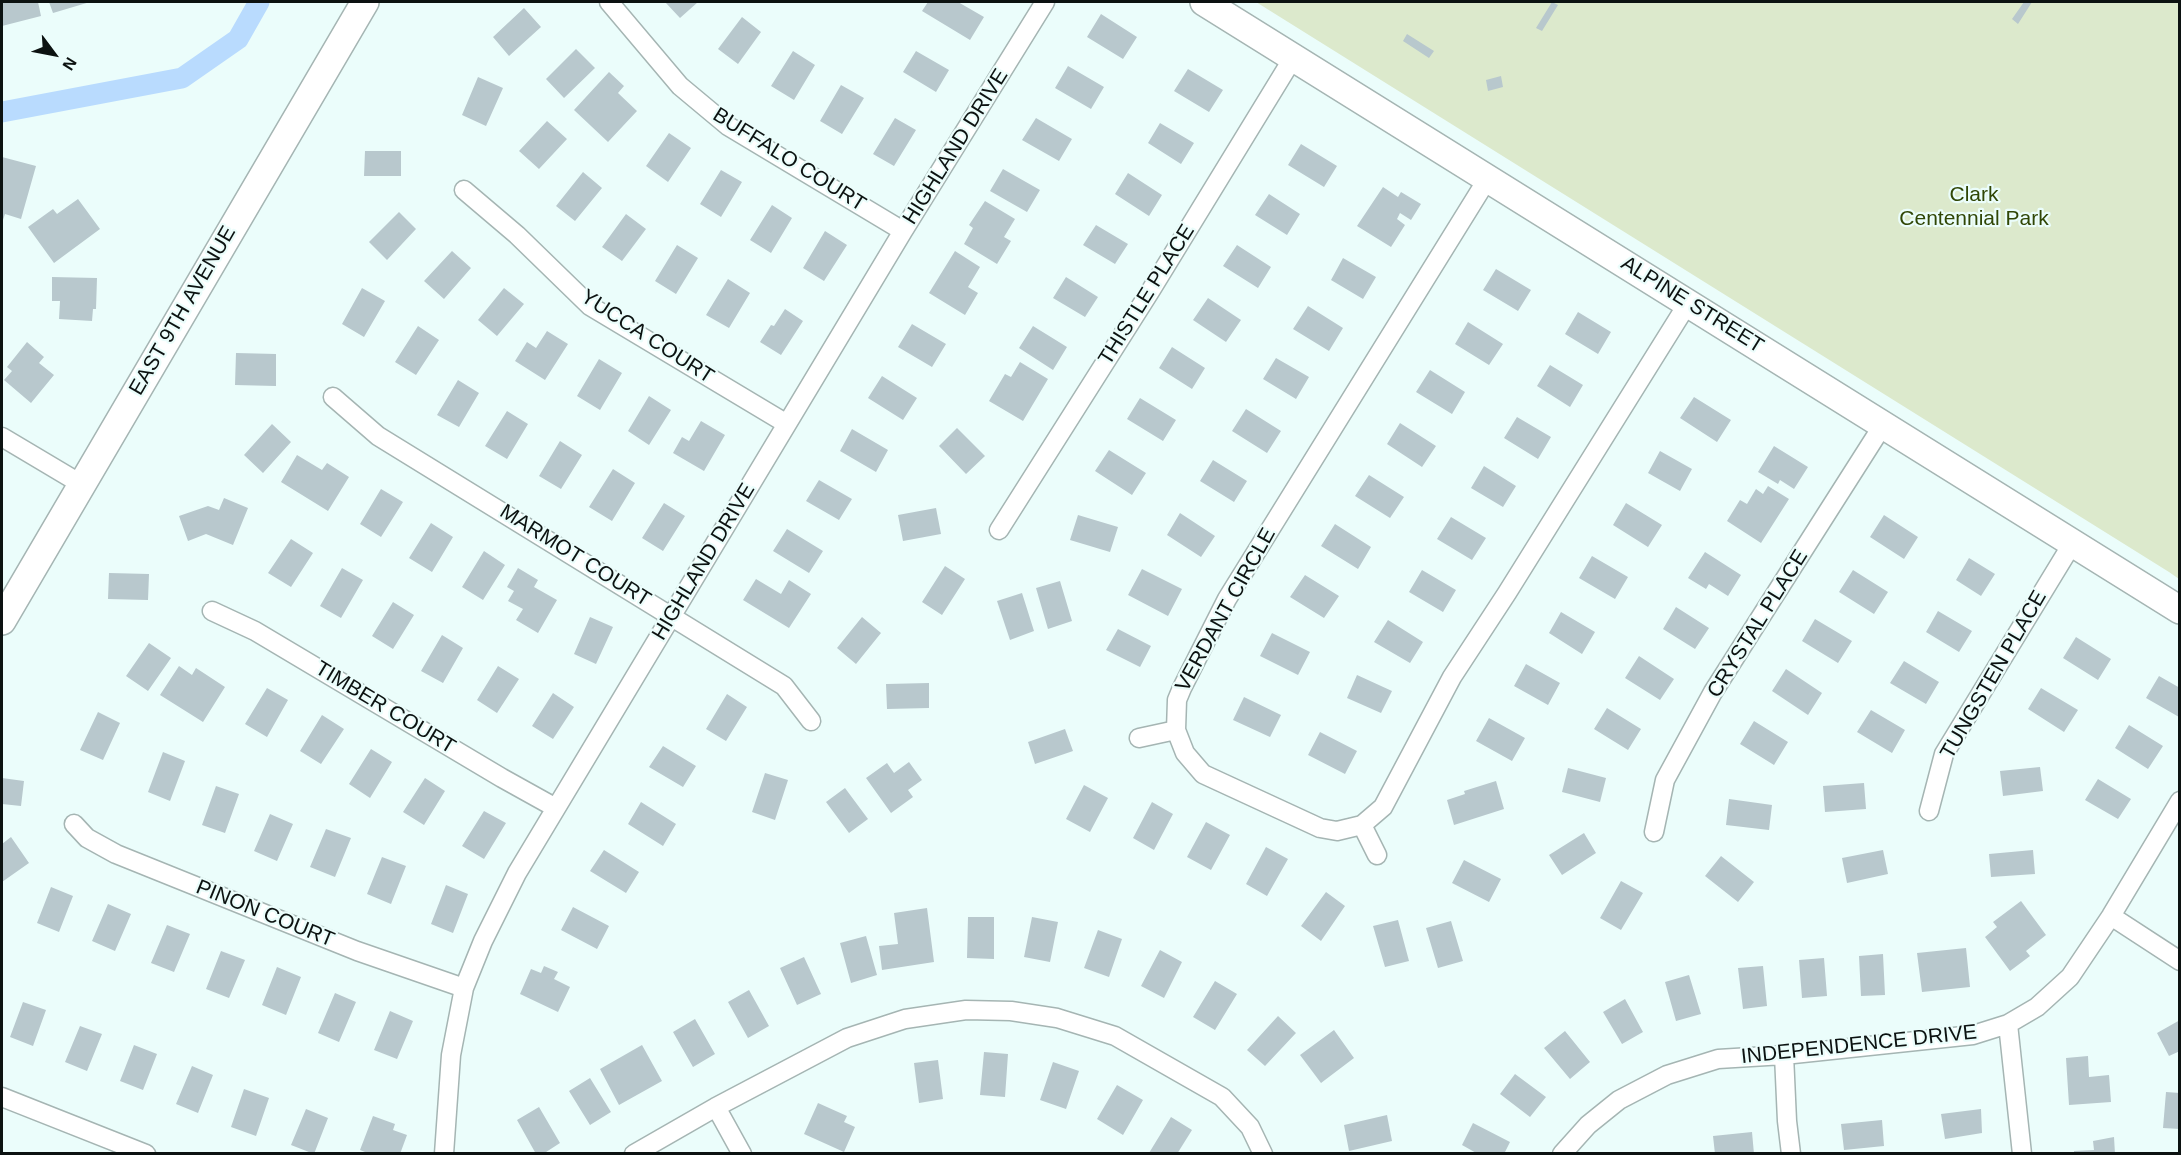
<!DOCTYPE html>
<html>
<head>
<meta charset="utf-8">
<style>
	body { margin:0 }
	#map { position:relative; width:2181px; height:1155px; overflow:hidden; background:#ebfdfb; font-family:Arial,sans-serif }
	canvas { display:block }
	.frame { position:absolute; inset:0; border:3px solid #0c1211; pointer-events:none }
	.north { position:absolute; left:24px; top:24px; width:60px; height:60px; -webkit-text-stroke:4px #ebfdfb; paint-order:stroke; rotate:122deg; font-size:16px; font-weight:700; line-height:24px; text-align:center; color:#0c1211 }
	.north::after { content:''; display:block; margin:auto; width:21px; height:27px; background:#0c1211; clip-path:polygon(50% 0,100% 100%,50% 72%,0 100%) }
</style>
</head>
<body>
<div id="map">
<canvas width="2181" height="1155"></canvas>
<div class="frame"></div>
<div class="north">N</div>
</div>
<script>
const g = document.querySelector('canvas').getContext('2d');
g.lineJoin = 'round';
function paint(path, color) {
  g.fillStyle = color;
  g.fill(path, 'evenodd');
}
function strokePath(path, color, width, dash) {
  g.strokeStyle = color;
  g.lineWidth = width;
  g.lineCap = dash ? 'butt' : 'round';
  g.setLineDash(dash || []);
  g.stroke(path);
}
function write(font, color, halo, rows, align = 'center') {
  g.font = font + ' Arial,sans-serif';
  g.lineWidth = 4.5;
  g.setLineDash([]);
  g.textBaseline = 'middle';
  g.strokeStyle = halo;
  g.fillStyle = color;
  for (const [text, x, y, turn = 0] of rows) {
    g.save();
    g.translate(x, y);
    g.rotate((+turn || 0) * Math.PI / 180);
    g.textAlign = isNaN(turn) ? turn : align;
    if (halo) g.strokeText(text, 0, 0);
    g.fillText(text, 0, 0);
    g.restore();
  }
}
const green = new Path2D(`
	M1256,2H2179V579L2169,572Z`);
const canal = new Path2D(`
	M2,112L182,78L238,39L259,2`);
const building = new Path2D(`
	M2,2H38L41,16L2,26Z
	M49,2H90L53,13Z
	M665,2H698L680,18Z
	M928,2H958L984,17L970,40L922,11Z
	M1552,2L1558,5L1542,31L1536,28Z
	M2024,2H2032L2018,24L2012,19Z
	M524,8L541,27L509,56L493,37Z
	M1101,14L1137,37L1123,59L1087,37Z
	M742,17L761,32L738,64L718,49Z
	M1407,34L1434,51L1429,58L1403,41Z
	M576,49L595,68L564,98L546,79Z
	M793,51L815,65L794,100L771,86Z
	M916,51L949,70L936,92L903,72Z
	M1068,66L1104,87L1091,109L1055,88Z
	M1188,69L1223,90L1209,112L1174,91Z
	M609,72L624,86L618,93L637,111L608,142L574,110Z
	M1501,76L1503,87L1488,91L1486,80Z
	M478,77L503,88L486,126L462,115Z
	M841,85L864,98L842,134L820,121Z
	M895,118L916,130L894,166L873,154Z
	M1036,118L1072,139L1059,161L1022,140Z
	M547,121L567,139L539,169L519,151Z
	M1160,123L1194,143L1181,164L1148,143Z
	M669,133L691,148L668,182L646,166Z
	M1301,144L1337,166L1324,187L1288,165Z
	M365,151H401V176H364Z
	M2,157L36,166L21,219L5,214L2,223Z
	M1003,169L1040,190L1027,212L990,191Z
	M721,170L742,182L721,217L700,204Z
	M583,172L602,188L575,221L556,206Z
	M1128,173L1162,195L1149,216L1115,194Z
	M1383,187L1398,197L1401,192L1421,204L1411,220L1400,213L1397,219L1405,225L1391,247L1357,226Z
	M1269,194L1300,214L1287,235L1255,215Z
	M78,199L100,229L54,263L28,227L53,209L57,214Z
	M985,201L1015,219L1004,237L1011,241L997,264L964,244L973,228L969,225Z
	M772,205L792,218L771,253L750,240Z
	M399,212L416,229L387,260L369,242Z
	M626,214L646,229L622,261L602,247Z
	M1096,225L1128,244L1115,264L1083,245Z
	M825,231L847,245L824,281L803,268Z
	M677,245L698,258L676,294L655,281Z
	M1237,245L1271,267L1258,288L1223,266Z
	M452,251L471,268L444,299L424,281Z
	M955,251L980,267L968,287L978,293L965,315L929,293Z
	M1343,258L1376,277L1363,299L1331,280Z
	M1496,269L1531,290L1518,311L1483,290Z
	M52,277L97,278L96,309H93L92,321L59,319L60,301H52Z
	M1066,277L1098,297L1085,317L1053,298Z
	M728,279L750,293L729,328L706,315Z
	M362,288L385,301L364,337L342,324Z
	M504,288L524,304L497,336L478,320Z
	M1208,298L1241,320L1226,342L1193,320Z
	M1308,306L1343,328L1329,351L1293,329Z
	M785,309L803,321L781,355L760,342L771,325L774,326Z
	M1578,312L1611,332L1598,354L1565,334Z
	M1468,322L1503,344L1489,365L1455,344Z
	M912,324L946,344L932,367L898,347Z
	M418,326L439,340L416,375L395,362Z
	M1033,326L1067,347L1053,370L1019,348Z
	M547,331L568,344L545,380L515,361L527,342L536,348Z
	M27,342L44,357L39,363L54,375L31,403L4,380L12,371L7,367Z
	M1172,347L1205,368L1192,389L1159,368Z
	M236,353L276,354V386L235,385Z
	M1276,358L1309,377L1296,399L1263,379Z
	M599,359L622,373L600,410L577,396Z
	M1020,362L1048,379L1023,421L989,401L1005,374L1011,377Z
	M1550,365L1583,385L1570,407L1537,386Z
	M1430,370L1465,392L1452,414L1416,392Z
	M882,376L917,398L903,420L868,398Z
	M458,380L479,393L459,427L437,415Z
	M649,396L671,410L649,445L628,431Z
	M1694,397L1731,420L1717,442L1680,418Z
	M1140,398L1176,420L1163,441L1127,419Z
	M1246,409L1281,431L1267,453L1232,431Z
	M507,411L528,424L507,459L485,446Z
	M1517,417L1551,437L1538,459L1504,438Z
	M701,421L725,435L704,471L673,453L682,437L689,441Z
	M1400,423L1436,446L1422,467L1387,444Z
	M272,424L291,442L263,473L244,455Z
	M957,428L985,456L966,474L939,446Z
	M852,429L888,450L876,472L840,451Z
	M560,441L582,455L561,489L539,476Z
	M1774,446L1808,467L1794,489L1780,480L1778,484L1758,472Z
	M1109,450L1146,473L1132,495L1095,471Z
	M1660,451L1692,469L1680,491L1648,473Z
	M297,455L322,470L327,463L349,477L328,511L281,482Z
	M1213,460L1247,481L1234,502L1200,481Z
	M1484,466L1516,486L1503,507L1471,488Z
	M613,469L635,483L612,521L589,507Z
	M1369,475L1404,497L1390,518L1355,496Z
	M819,480L852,499L839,520L806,501Z
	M1768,486L1789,499L1761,543L1727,521L1740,500L1747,504L1756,489L1763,494Z
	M381,489L403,502L381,537L360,524Z
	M224,498L248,508L233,545L206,534L188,541L179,516L208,506L219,510Z
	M664,503L685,516L663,551L642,538Z
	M1626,503L1662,525L1648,547L1613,525Z
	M936,508L941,534L903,541L898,515Z
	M1180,513L1215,536L1201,557L1167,535Z
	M1078,515L1118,527L1110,552L1070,540Z
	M1884,515L1918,537L1904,559L1870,537Z
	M1451,517L1486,538L1472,560L1437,539Z
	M431,523L453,537L432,572L409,558Z
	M1335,524L1371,547L1358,569L1321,546Z
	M787,529L823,551L809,573L773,551Z
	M291,539L313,553L291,587L268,573Z
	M484,551L505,565L483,600L462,587Z
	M1705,552L1741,575L1728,596L1709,584L1706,589L1688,578Z
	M1592,556L1628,577L1615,599L1579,578Z
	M1969,558L1995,574L1981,596L1956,580Z
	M945,566L965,579L942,615L922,602Z
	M342,568L363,580L341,618L320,606Z
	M518,568L538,580L534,587L557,600L538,633L516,620L523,609L508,601L514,591L507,587Z
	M1142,569L1182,589L1168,616L1128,595Z
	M1422,570L1456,590L1443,612L1409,592Z
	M1853,570L1888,592L1874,614L1839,592Z
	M109,573L149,574L148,600L108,599Z
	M1305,575L1339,596L1324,618L1290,597Z
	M756,579L781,594L789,580L811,594L789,628L743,600Z
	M1060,581L1072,621L1048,629L1036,588Z
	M1022,593L1034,631L1010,640L997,601Z
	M393,602L414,615L393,649L372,636Z
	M1676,607L1709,628L1695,649L1663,629Z
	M1938,611L1972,631L1959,652L1926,632Z
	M1561,612L1595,632L1582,654L1549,633Z
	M590,617L613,627L596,664L574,654Z
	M862,617L881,633L856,664L837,648Z
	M1815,619L1852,641L1838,663L1802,641Z
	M1388,620L1423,642L1410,663L1374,642Z
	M1118,629L1151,646L1140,667L1106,650Z
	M1272,633L1310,652L1298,675L1260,656Z
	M442,635L463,648L443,683L421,671Z
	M2076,637L2111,659L2098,680L2063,658Z
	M149,643L171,658L148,691L126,676Z
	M1639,656L1674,679L1660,700L1625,678Z
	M1904,661L1939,682L1926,704L1890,683Z
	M1526,664L1560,683L1548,705L1514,686Z
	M179,666L192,675L196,668L225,687L203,722L160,695Z
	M498,666L519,679L497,713L477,700Z
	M1786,669L1822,693L1808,715L1772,691Z
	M1357,675L1392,691L1381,713L1347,698Z
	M2159,676L2180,688L2179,717L2146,698Z
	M929,683V708L887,709L886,684Z
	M267,688L288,700L267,737L245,724Z
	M2041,688L2078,710L2064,732L2028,709Z
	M553,693L574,707L553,739L532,726Z
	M727,694L747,707L726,741L706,729Z
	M1244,697L1281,715L1270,737L1233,720Z
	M1607,708L1641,729L1628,750L1594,729Z
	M1871,710L1905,730L1892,753L1857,732Z
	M98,712L120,723L103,760L80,750Z
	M322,715L344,729L321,764L300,751Z
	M1489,718L1525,738L1512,761L1476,741Z
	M1754,721L1788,742L1774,765L1740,744Z
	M2129,725L2163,746L2148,769L2115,748Z
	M1065,729L1073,751L1035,764L1028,742Z
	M1320,732L1357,751L1345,774L1308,755Z
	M663,746L696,766L683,787L649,767Z
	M371,749L392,762L370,798L349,784Z
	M163,752L185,761L170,801L148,792Z
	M909,762L922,780L908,790L913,797L891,813L866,778L887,763L894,773Z
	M2040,767L2043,791L2003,796L2000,771Z
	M1568,768L1606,778L1600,802L1562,792Z
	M765,773L788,780L775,820L752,812Z
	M2,778L24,781L21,806L2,804Z
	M425,778L445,791L424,825L403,812Z
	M2098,779L2131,799L2118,819L2085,800Z
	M1496,781L1504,809L1454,825L1447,800L1465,794L1464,791Z
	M1864,783L1866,809L1825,812L1823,786Z
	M1084,785L1108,798L1090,832L1066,819Z
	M216,786L239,794L225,833L202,825Z
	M845,788L868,819L849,833L826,802Z
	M1729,799L1772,805L1769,830L1726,825Z
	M641,802L676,824L663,846L628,824Z
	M1152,802L1173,814L1154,850L1133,838Z
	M484,811L506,823L484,859L462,846Z
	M270,814L293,824L277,861L254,851Z
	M1206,822L1230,835L1211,870L1187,857Z
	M326,829L351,838L335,877L310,867Z
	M1584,833L1596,853L1562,875L1549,855Z
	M11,837L29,863L2,882V844Z
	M1266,847L1288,859L1267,896L1246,884Z
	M604,850L639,872L626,893L590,871Z
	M1883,850L1888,874L1847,883L1842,858Z
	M2033,850L2035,874L1991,877L1989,854Z
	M1721,856L1754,882L1738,902L1705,876Z
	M382,857L406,866L391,904L367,894Z
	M1464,860L1501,879L1489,902L1452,883Z
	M1621,881L1643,893L1621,930L1600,918Z
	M446,885L468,894L453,933L431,924Z
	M51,887L73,896L59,932L37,923Z
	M1326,892L1345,906L1321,941L1301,926Z
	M2021,901L2046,935L2026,951L2030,956L2010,971L1985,937L1997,927L1993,922Z
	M108,904L131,914L115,951L92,941Z
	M573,907L609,926L597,949L561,930Z
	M927,908L934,962L882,970L879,946L898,944L894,913Z
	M968,917H994V959L967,958Z
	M1032,917L1058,922L1050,962L1024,957Z
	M1398,920L1409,961L1385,967L1373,926Z
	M1451,921L1463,961L1438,968L1426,928Z
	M167,925L190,934L174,972L151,963Z
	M1098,930L1122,939L1109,977L1084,968Z
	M866,936L877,975L851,983L840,943Z
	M1966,948L1970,987L1922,992L1917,953Z
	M1160,950L1182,962L1164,998L1141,986Z
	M221,951L245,960L229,998L206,989Z
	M1883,954L1885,995L1861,996L1859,956Z
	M804,957L821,994L797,1005L780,968Z
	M1824,958L1827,996L1802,998L1799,960Z
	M544,966L558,972L554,979L570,987L558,1012L520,994L531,969L541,973Z
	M1763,966L1767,1006L1743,1009L1738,968Z
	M277,967L301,977L286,1015L262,1005Z
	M1689,975L1701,1014L1676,1021L1665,982Z
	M1215,981L1237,994L1215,1030L1193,1017Z
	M749,990L769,1026L748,1038L728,1002Z
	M335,993L356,1002L339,1042L318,1033Z
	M1625,999L1643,1032L1622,1044L1603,1012Z
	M23,1002L46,1010L33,1046L10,1037Z
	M390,1011L413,1021L397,1059L374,1050Z
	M1278,1016L1296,1033L1265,1066L1247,1050Z
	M695,1019L715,1054L693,1067L673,1032Z
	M2180,1020V1051L2169,1056L2157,1033Z
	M80,1026L102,1034L87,1071L65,1062Z
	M1334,1030L1354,1058L1321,1083L1300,1055Z
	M1565,1031L1590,1062L1570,1079L1544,1048Z
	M134,1045L157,1054L143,1090L120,1081Z
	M642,1045L662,1081L619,1105L600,1069Z
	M984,1052L1008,1054L1005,1097L980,1095Z
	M2088,1056L2089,1077L2109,1075L2111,1102L2069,1105L2066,1058Z
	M938,1060L943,1099L919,1103L914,1063Z
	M1053,1062L1079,1071L1066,1109L1040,1100Z
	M192,1066L213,1075L198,1113L176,1104Z
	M1515,1074L1546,1097L1530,1117L1500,1094Z
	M590,1078L611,1112L590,1125L569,1091Z
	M1117,1085L1143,1100L1123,1135L1097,1119Z
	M244,1089L269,1098L256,1136L231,1127Z
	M2166,1092L2180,1093V1129L2163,1128Z
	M818,1103L847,1116L844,1122L855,1127L844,1152L804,1134Z
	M539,1107L560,1143L543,1154H536L517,1120Z
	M306,1109L328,1118L314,1154L291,1145Z
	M1981,1109L1982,1133L1945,1139L1941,1114Z
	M1387,1115L1392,1141L1349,1151L1344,1125Z
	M373,1116L395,1124L393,1130L407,1135L400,1154H370L360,1150Z
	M1171,1117L1192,1130L1177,1154H1151L1149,1153Z
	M1882,1120L1884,1146L1844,1150L1841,1124Z
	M1473,1123L1510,1142L1504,1154H1478L1462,1145Z
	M1752,1132L1754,1154H1715L1713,1136Z
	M2114,1137L2115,1154H2074V1151L2094,1150L2093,1141Z`);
const street = new Path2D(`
	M609,2L680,86L728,126L903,231
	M1488,178L1227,599L1182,688L1177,700L1176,730L1185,753L1203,774L1320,828L1337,831L1362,825L1383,807L1452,677L1507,593L1688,303
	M464,190L517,235L590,306L787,424
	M333,397L378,436L784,686L811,721
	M2,437L81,484
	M999,530L1151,290L1293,58
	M212,611L255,631L502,778L556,808
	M1139,738L1176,730
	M1929,811L1944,754L2072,544
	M74,824L87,838L116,854L357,951L464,988
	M1362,825L1377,855
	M1654,832L1665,780L1713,692L1883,425
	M2111,916L2180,961
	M2008,1024L2022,1154
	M1784,1055L1787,1121L1791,1154
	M2,1097L146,1154
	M716,1107L742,1154
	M444,1154L451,1055L464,988L483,941L517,873L903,231L1045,2
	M634,1154L716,1107L847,1038L905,1019L966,1010L1011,1011L1057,1018L1115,1036L1222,1097L1250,1127L1263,1154
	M1562,1154L1588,1125L1619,1100L1667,1075L1718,1059L1784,1055L1973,1035L2008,1024L2037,1007L2070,977L2111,916L2180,801`);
const secondary = new Path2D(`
	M1204,2L2180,610
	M2,621L365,2`);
const streetNames = [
	["HIGHLAND DRIVE",956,147,-58],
	["BUFFALO COURT",789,160,32],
	["THISTLE PLACE",1147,295,-58],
	["ALPINE STREET",1692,305,32],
	["EAST 9TH AVENUE",183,311,-60],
	["YUCCA COURT",647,337,33],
	["MARMOT COURT",575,556,32],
	["HIGHLAND DRIVE",704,562,-59],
	["VERDANT CIRCLE",1226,610,-61],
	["CRYSTAL PLACE",1758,624,-58],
	["TUNGSTEN PLACE",1994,675,-60],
	["TIMBER COURT",385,708,31],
	["PINON COURT",265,914,22],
	["INDEPENDENCE DRIVE",1859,1045,-6]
];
const parkNames = [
	["Clark",1974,195],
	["Centennial Park",1974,219]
];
paint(green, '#dce9cc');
strokePath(canal, '#b9dbfe', 21);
paint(building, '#b8c8cd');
strokePath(street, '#a5b5b3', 21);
strokePath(secondary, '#a5b5b3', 30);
strokePath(street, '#fff', 18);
strokePath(secondary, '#fff', 27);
write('21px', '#0c1211', '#ebfdfb', streetNames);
write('21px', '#304605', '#ebfdfb', parkNames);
</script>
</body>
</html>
